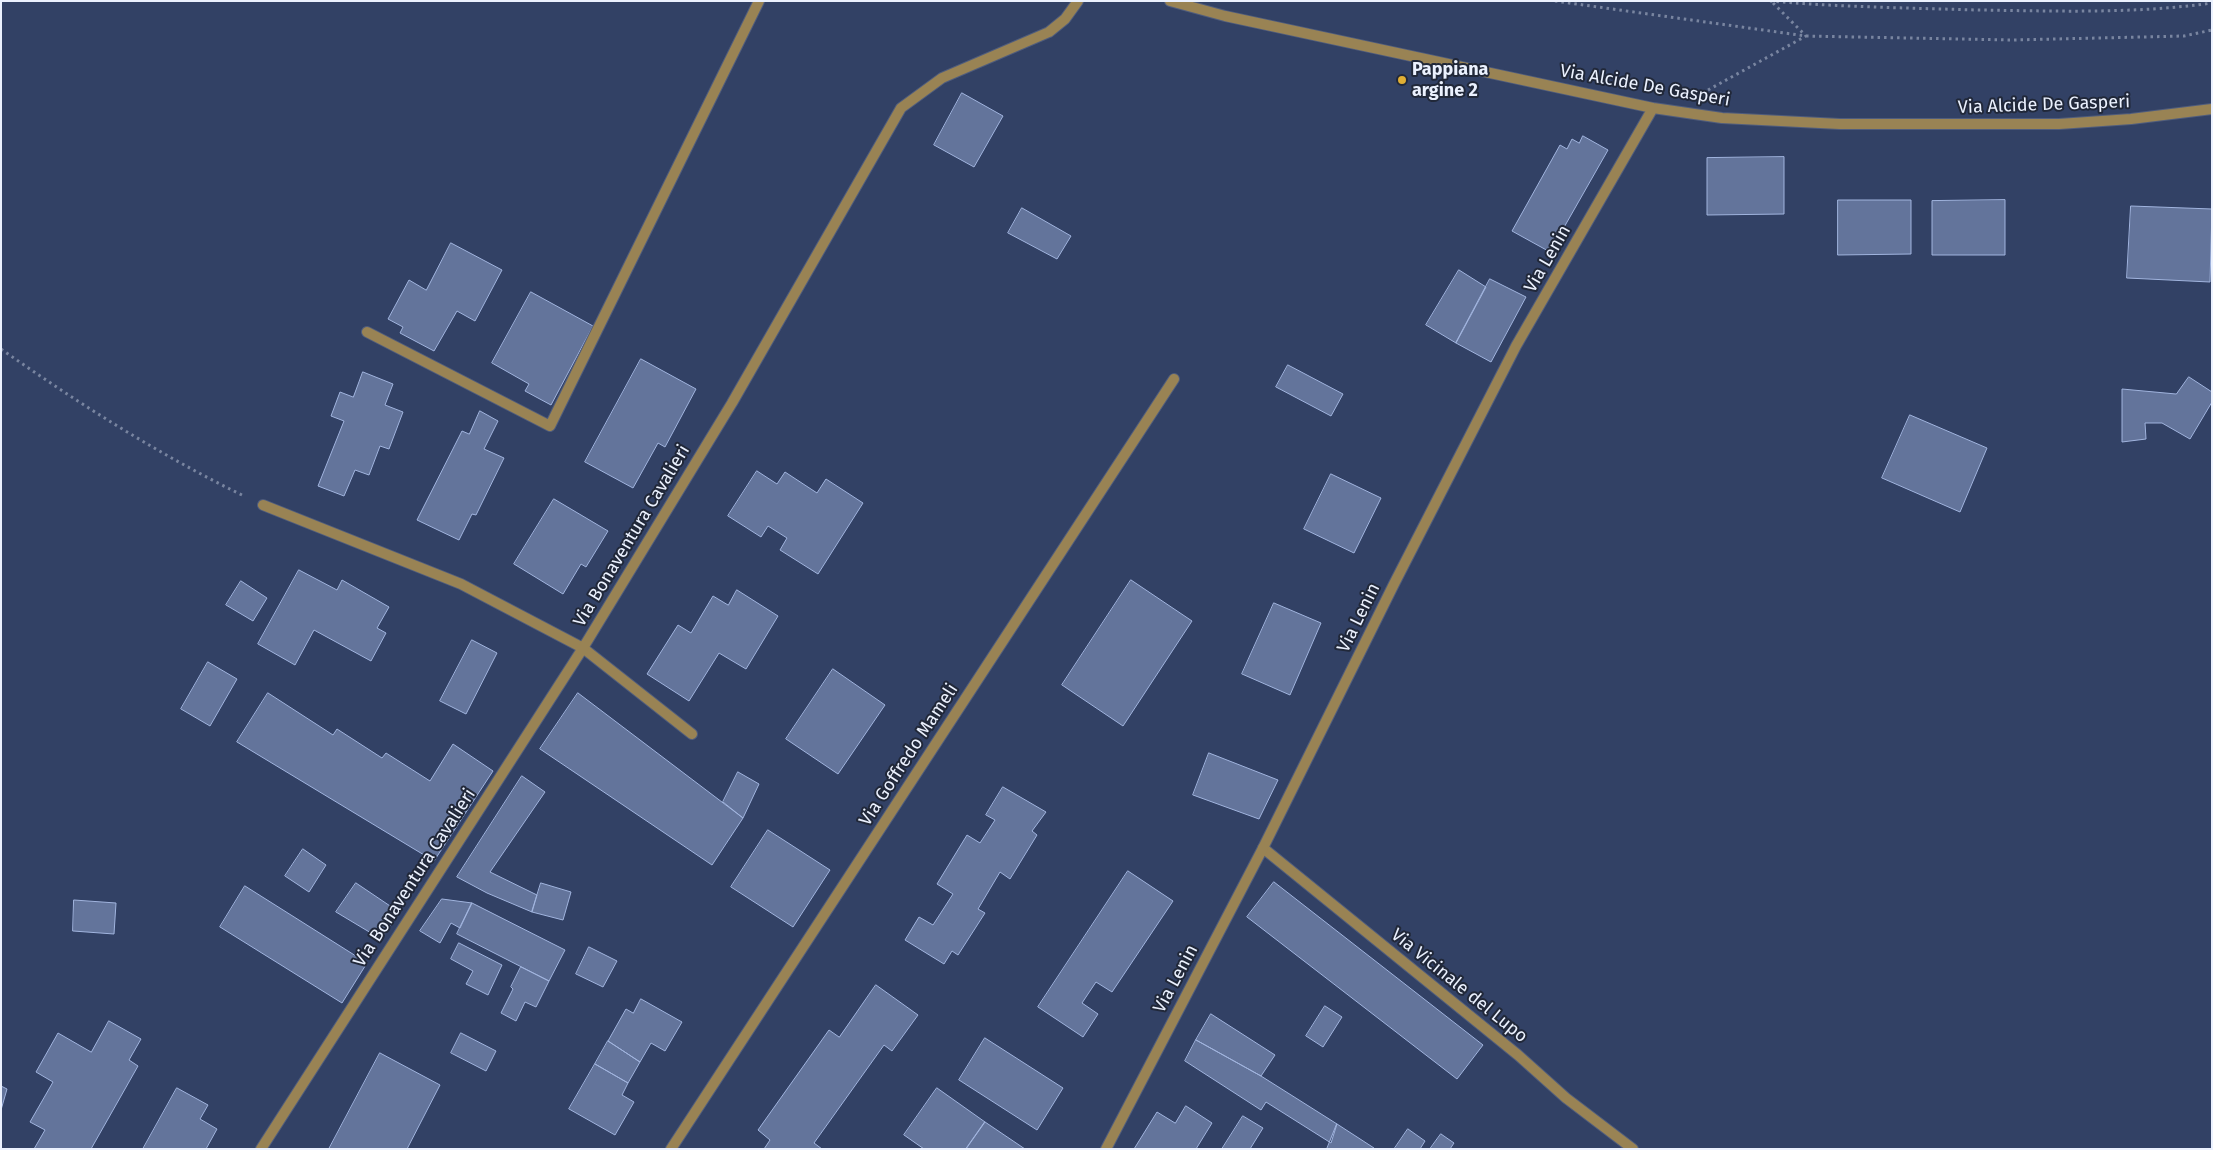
<!DOCTYPE html>
<html>
<head>
<meta charset="utf-8">
<style>
	body { margin:0 }
	#map { position:relative; width:2213px; height:1150px; overflow:hidden; background:#324165; font-family:"Fira Sans",sans-serif }
	canvas { display:block }
	.frame { position:absolute; inset:0; border:2px solid #ebf1fe; pointer-events:none }
</style>
</head>
<body>
<div id="map">
<canvas width="2213" height="1150"></canvas>
<div class="frame"></div>
</div>
<script>
const g = document.querySelector('canvas').getContext('2d');
g.lineJoin = 'round';
function paint(path, color) {
  g.fillStyle = color;
  g.fill(path, 'evenodd');
}
function strokePath(path, color, width, dash) {
  g.strokeStyle = color;
  g.lineWidth = width;
  g.lineCap = dash ? 'butt' : 'round';
  g.setLineDash(dash || []);
  g.stroke(path);
}
function write(font, color, halo, rows, align = 'center') {
  g.font = font + ' "Fira Sans",sans-serif';
  g.lineWidth = 4;
  g.setLineDash([]);
  g.textBaseline = 'middle';
  g.strokeStyle = halo;
  g.fillStyle = color;
  for (const [text, x, y, turn = 0] of rows) {
    g.save();
    g.translate(x, y);
    g.rotate((+turn || 0) * Math.PI / 180);
    g.textAlign = isNaN(turn) ? turn : align;
    if (halo) g.strokeText(text, 0, 0);
    g.fillText(text, 0, 0);
    g.restore();
  }
}
const building = new Path2D(`
	M962,93L1003,116L974,167L934,145Z
	M1583,136L1608,150L1550,252L1512,231L1560,145L1567,149L1572,139L1579,143Z
	M1784,157V214L1707,215V158Z
	M1838,200H1911V254L1838,255Z
	M2005,200V255H1932V201Z
	M2131,206L2212,209L2210,282L2127,278Z
	M1022,208L1071,236L1057,259L1008,233Z
	M451,243L502,270L475,321L457,311L434,351L400,333L403,327L388,319L409,280L426,290Z
	M1459,270L1486,287L1456,343L1426,325Z
	M1490,279L1526,297L1491,362L1456,343Z
	M531,292L593,326L551,405L525,391L529,384L492,363Z
	M641,359L696,389L665,447L658,443L633,488L585,462Z
	M1288,365L1343,394L1331,416L1276,387Z
	M363,372L393,384L385,405L403,412L389,449L380,446L369,475L355,470L344,496L318,486L344,421L331,416L340,392L353,397Z
	M2189,377L2212,392V402L2190,439L2162,423H2145L2146,439L2122,442V389L2176,394Z
	M480,411L498,421L484,449L504,458L476,515L472,514L459,540L417,520L462,431L469,434Z
	M1910,415L1987,448L1960,512L1882,478Z
	M757,471L777,484L785,472L817,493L826,479L863,503L818,574L780,550L787,538L768,526L761,537L728,516Z
	M1331,474L1381,498L1354,553L1304,529Z
	M554,499L608,531L586,567L581,564L563,594L514,564Z
	M299,570L337,590L342,580L389,607L377,628L386,633L371,661L314,630L295,665L258,644Z
	M1131,580L1192,621L1123,726L1062,685Z
	M241,581L267,598L253,621L226,605Z
	M737,590L778,616L746,669L719,653L689,701L647,674L678,625L691,633L713,596L728,605Z
	M1274,603L1321,623L1290,695L1242,674Z
	M472,640L497,653L466,714L440,701Z
	M208,662L237,679L210,726L181,709Z
	M833,669L885,705L838,774L786,739Z
	M268,693L333,735L337,729L382,758L386,753L430,781L453,744L493,771L434,861L237,742Z
	M578,693L743,818L712,865L540,749Z
	M1209,753L1278,780L1259,819L1193,795Z
	M738,772L759,784L743,818L723,802Z
	M522,776L545,792L490,872L537,895L532,912L487,893L457,877Z
	M1003,787L1046,812L1032,831L1037,835L1010,879L1000,872L978,909L985,913L958,955L952,951L944,964L905,940L919,917L933,925L953,894L937,884L967,835L980,843L995,820L986,815Z
	M768,830L830,870L793,927L731,887Z
	M303,849L326,865L309,892L285,876Z
	M1128,871L1173,901L1112,992L1096,982L1082,1003L1098,1014L1083,1037L1038,1007Z
	M1274,882L1483,1045L1457,1079L1247,917Z
	M356,883L399,912L381,939L336,912Z
	M541,883L571,892L563,920L532,912Z
	M245,886L367,963L342,1003L220,927Z
	M442,899L472,903L460,928L451,923L440,943L420,931Z
	M74,900L116,903L114,934L73,931Z
	M472,903L565,950L549,981L457,934Z
	M459,943L502,965L488,995L466,984L473,971L451,959Z
	M589,947L617,961L603,987L576,974Z
	M521,967L549,981L536,1007L525,1002L516,1021L501,1013L513,989L511,987Z
	M876,985L918,1015L892,1051L884,1045L814,1143L822,1149H764L770,1140L758,1130L829,1030L839,1037Z
	M641,999L682,1022L665,1051L651,1043L640,1062L608,1041L626,1009L633,1013Z
	M1325,1006L1342,1017L1323,1047L1306,1036Z
	M1211,1014L1275,1055L1261,1076L1196,1040Z
	M109,1021L141,1039L129,1060L138,1066L91,1149H34L45,1130L30,1122L53,1082L36,1072L58,1033L91,1052Z
	M461,1033L496,1051L486,1071L451,1053Z
	M985,1038L1063,1088L1037,1130L959,1080Z
	M1196,1040L1261,1076L1337,1124L1331,1143L1266,1102L1261,1110L1185,1061Z
	M608,1041L640,1062L628,1083L595,1064Z
	M380,1053L440,1085L407,1149H329Z
	M595,1064L628,1083L622,1095L634,1102L615,1135L569,1109Z
	M1,1086L7,1089L1,1110Z
	M177,1088L208,1105L200,1119L217,1129L206,1149H143Z
	M937,1088L985,1122L966,1149H924L904,1135Z
	M1186,1106L1212,1123L1196,1149H1134L1157,1112L1175,1123Z
	M1243,1116L1263,1128L1250,1149H1222Z
	M985,1122L1025,1149H966Z
	M1337,1124L1374,1148V1149H1327Z
	M1408,1129L1425,1141L1420,1149H1396L1395,1148Z
	M1441,1134L1454,1143L1450,1149H1430Z`);
const path = new Path2D(`
	M1555,1L1806,36L2013,40L2184,36L2212,30
	M1770,1C1839,7 1908,8 1978,10C2056,11 2134,14 2212,3
	M1708,90L1806,36L1771,1
	M1,349C78,403 158,454 242,495`);
const service = new Path2D(`
	M367,332L550,426L759,1
	M263,505L461,584L583,648L692,734
	M1263,848L1518,1055L1566,1098L1633,1149`);
const minor = new Path2D(`
	M261,1149L583,648L732,403L901,108L942,78L1049,32L1065,19L1078,1
	M671,1149L1174,379`);
const tertiary = new Path2D(`
	M1170,1L1225,16L1653,108L1722,118L1840,124H2059L2131,119L2212,109
	M1106,1149L1263,848L1394,584L1516,346L1653,108`);
const markers = [
	[1402,80,5,"#e1af34"]
];
const poiNames = [
	["Pappiana",1412,70],
	["argine 2",1412,91]
];
const streetNames = [
	["Via Alcide De Gasperi",1645,86,10],
	["Via Alcide De Gasperi",2044,105,-2],
	["Via Lenin",1548,259,-60],
	["Via Bonaventura Cavalieri",632,536,-59],
	["Via Lenin",1359,618,-64],
	["Via Goffredo Mameli",909,755,-57],
	["Via Bonaventura Cavalieri",415,878,-57],
	["Via Lenin",1176,979,-62],
	["Via Vicinale del Lupo",1459,986,39]
];
paint(building, '#63749b');
strokePath(building, '#a1b4de', 1);
strokePath(service, '#505d7d', 12);
strokePath(minor, '#505d7d', 12);
strokePath(tertiary, '#505d7d', 12);
strokePath(path, '#7985a0', 3, [2.5, 4]);
strokePath(service, '#998354', 10);
strokePath(minor, '#998354', 10);
strokePath(tertiary, '#998354', 10);
for (const [x, y, r, color] of markers) {
  const dot = new Path2D();
  dot.arc(x, y, r, 0, 2 * Math.PI);
  g.fillStyle = color;
  g.fill(dot);
  strokePath(dot, '#212839', 2);
}
write('bold 18px', '#ebf1fe', '#212839', poiNames, 'left');
write('18px', '#ebf1fe', '#212839', streetNames);
</script>
</body>
</html>
